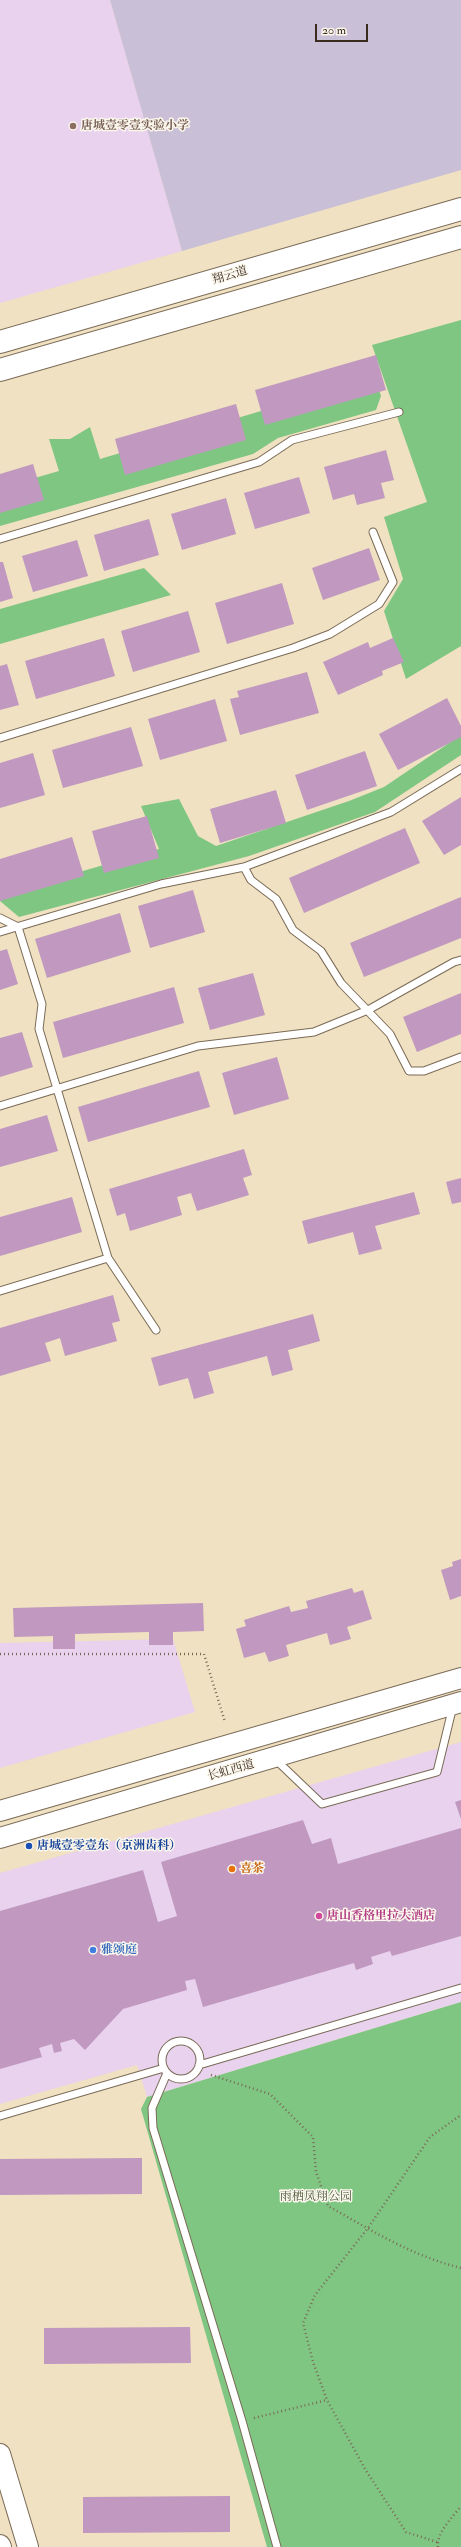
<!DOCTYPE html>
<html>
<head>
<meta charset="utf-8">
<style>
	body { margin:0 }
	#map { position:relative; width:461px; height:2547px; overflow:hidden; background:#efe1c1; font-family:"IM FELL Double Pica",serif }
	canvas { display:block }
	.scale { position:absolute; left:315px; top:24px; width:53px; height:18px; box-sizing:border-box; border:2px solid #3b2a1e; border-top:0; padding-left:5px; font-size:12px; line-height:14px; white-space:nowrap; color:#3b2a1e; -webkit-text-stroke:3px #fbf7ec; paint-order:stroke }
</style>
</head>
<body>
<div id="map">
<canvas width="461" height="2547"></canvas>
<div class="scale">20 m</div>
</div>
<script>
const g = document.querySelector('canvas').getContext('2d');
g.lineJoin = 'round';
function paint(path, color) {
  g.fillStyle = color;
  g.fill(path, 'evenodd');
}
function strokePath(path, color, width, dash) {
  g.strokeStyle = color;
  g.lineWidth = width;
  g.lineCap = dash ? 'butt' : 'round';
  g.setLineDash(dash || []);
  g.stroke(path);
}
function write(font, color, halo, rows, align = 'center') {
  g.font = font + ' "IM FELL Double Pica","Noto Serif SC",serif';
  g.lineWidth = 3;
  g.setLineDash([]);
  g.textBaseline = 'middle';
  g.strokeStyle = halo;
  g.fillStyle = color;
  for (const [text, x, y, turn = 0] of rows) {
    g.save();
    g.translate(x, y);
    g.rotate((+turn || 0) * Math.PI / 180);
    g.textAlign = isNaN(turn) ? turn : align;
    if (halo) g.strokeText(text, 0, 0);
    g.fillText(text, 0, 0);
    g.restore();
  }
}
const built = new Path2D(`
	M0,0H110L182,251L0,303Z
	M173,1639L195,1712L0,1768V1643Z
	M461,1742V2002L147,2097L137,2065L0,2104V1873Z`);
const industrial = new Path2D(`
	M110,0H461V170L182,251Z`);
const green = new Path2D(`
	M461,320V646L406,679L384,611L403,579L384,517L427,502L372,345Z
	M375,377L381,396L376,410L278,438L253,454L0,526V488L59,471L49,439H70L90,427L100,459Z
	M144,568L171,595L0,644V609Z
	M461,735V755L375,812L249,856L19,917L0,901V895L159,849L141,806L179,799L198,836L216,846L349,801L384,787Z
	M461,2002V2547H267L141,2109L147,2097Z`);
const building = new Path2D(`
	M376,355L386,390L265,425L255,390Z
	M236,404L246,440L125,475L115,439Z
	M386,450L394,480L381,483L385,498L357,505L354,494L333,500L324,467Z
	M33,464L44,500L0,513V474Z
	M299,477L310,513L255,529L244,493Z
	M226,498L236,534L182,550L171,514Z
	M149,519L159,555L104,571L94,535Z
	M77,540L88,576L33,592L22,556Z
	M369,548L380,580L323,600L312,568Z
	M0,562H3L13,598L0,602Z
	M282,583L294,624L227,644L215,603Z
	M188,611L200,652L133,672L121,631Z
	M104,638L115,676L36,699L25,661Z
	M393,638L404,662L382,671L383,675L338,695L323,662L368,642L370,648Z
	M7,664L19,705L0,710V666Z
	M307,672L319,713L240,735L230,699L239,697L237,691Z
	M447,698L461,726V737L398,770L379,734Z
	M215,699L227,741L160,760L148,719Z
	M131,727L143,766L63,788L52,750Z
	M365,751L377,786L307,810L295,775Z
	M33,753L45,795L0,808V763Z
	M276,790L286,823L220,843L210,809Z
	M461,797V845L444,855L422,821Z
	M147,816L159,858L104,873L92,831Z
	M405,828L420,863L304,913L289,878Z
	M72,837L84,876L0,901V859Z
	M193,890L205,932L150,948L138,906Z
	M461,897V938L364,977L350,943Z
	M120,913L131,952L47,978L35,939Z
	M7,949L18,984L0,990V951Z
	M253,973L265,1015L210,1030L198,988Z
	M174,987L184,1023L63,1058L53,1022Z
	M461,993V1034L417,1052L403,1017Z
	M22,1032L33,1067L0,1077V1038Z
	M277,1057L289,1099L234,1115L222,1073Z
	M199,1071L210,1107L88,1142L78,1107Z
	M47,1115L58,1151L0,1167V1129Z
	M244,1149L252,1175L243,1178L249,1195L197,1211L191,1193L177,1197L182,1215L130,1231L125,1213L117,1216L109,1189Z
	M461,1178V1202L452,1204L446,1182Z
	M414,1192L420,1214L375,1226L382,1249L359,1255L353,1232L308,1244L302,1221Z
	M72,1197L82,1232L0,1256V1217Z
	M113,1295L120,1321L112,1323L117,1341L65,1356L60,1338L45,1343L51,1361L0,1376V1328Z
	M313,1314L320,1341L288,1350L293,1370L272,1376L267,1356L208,1372L214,1393L194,1399L188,1378L159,1386L151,1358Z
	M461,1559V1596L450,1600L441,1570L453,1566L452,1562Z
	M352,1588L354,1593L363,1590L372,1619L347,1627L351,1639L330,1645L327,1633L286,1645L289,1656L269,1662L265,1652L244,1658L236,1629L246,1626L244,1620L289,1606L291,1612L308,1608L306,1601Z
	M203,1603L204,1631L173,1632V1645H149V1632L75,1634V1649H53V1636L14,1637L13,1608Z
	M461,1800V1819L455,1802Z
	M303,1820L312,1844L331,1838L338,1864L461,1828V1936L392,1956L390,1951L371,1957L373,1964L356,1970L354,1963L203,2007L195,1979L185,1981L187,1990L123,2009L85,2050L74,2039L60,2043L62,2051L54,2053L52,2044L39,2048L42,2057L0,2069V1911L143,1870L158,1922L177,1916L161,1862Z
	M142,2158V2194L0,2195V2159Z
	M190,2327L191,2363L44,2364V2328Z
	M230,2496V2532L83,2533V2497Z`);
const path = new Path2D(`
	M0,1654H204L225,1722
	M211,2075L270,2094L313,2137L316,2172L328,2206C371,2230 412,2256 461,2268
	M254,2418L327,2400
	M437,2542L406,2532L365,2469L327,2400L313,2362L303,2323L315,2295L368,2228L430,2137L461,2115
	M438,2547C436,2533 453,2517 461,2506`);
const lane = new Path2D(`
	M0,539L259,462L292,440L399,412
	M0,738L293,648L330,634L379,604L393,582L373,532
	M244,867L251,880L276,899L293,930L321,951L341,983L390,1034L409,1071H424L461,1057
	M0,918L18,927L42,1004L39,1029L108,1258L156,1330
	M0,932L161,884L244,867L391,812L461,769
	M0,1106L198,1046L314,1032L368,1010L454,962L461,960
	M0,1291L108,1258
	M276,1760L322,1804L437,1772L453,1706
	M162 2060a19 19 0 1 1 38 0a19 19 0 1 1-38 0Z
	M199,2065L461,1988
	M167,2073L152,2108L153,2128L242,2421L277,2547
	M0,2116L164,2068`);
const secondary = new Path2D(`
	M0,1811L461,1678
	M0,1838L461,1702
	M0,2454L28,2547
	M0,2545L1,2547`);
const primary = new Path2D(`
	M0,342L461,209
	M0,370L461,237`);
const markers = [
	[73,126,4,"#8d6e63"],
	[29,1846,4,"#1a4fb4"],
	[232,1869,4,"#e8710a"],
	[319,1916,4,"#d1479c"],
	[93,1950,4,"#3f7fe0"]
];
const educationNames = [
	["唐城壹零壹实验小学",81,126]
];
const streetNames = [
	["翔云道",230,276,-16],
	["长虹西道",231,1771,-16]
];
const transitNames = [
	["唐城壹零壹东（京洲齿科）",37,1846]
];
const foodNames = [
	["喜茶",240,1869]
];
const hotelNames = [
	["唐山香格里拉大酒店",327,1916]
];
const shopNames = [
	["雅颂庭",101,1950]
];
const parkNames = [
	["雨栖凤翔公园",316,2197]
];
paint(built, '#e8d2ee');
paint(industrial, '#c9bfd7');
paint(green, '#7fc682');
paint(building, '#c098c0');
strokePath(lane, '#7a6a57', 9);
strokePath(secondary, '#7a6a57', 22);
strokePath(primary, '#7a6a57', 24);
strokePath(path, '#7a6a57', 2.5, [1, 3]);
strokePath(lane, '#fff', 7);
strokePath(secondary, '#fff', 20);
strokePath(primary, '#fff', 22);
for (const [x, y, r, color] of markers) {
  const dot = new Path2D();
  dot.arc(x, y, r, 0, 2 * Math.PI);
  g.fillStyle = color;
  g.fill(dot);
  strokePath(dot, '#fbf7ec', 1.5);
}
write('bold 12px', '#785e54', '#fbf7ec', educationNames, 'left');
write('12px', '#3b2a1e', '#fbf7ec', streetNames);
write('bold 12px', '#164399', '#fbf7ec', transitNames, 'left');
write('bold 12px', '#c56008', '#fbf7ec', foodNames, 'left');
write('bold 12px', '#b23c85', '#fbf7ec', hotelNames, 'left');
write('bold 12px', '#366cbe', '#fbf7ec', shopNames, 'left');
write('12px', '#4f593c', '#fbf7ec', parkNames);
</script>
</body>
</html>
